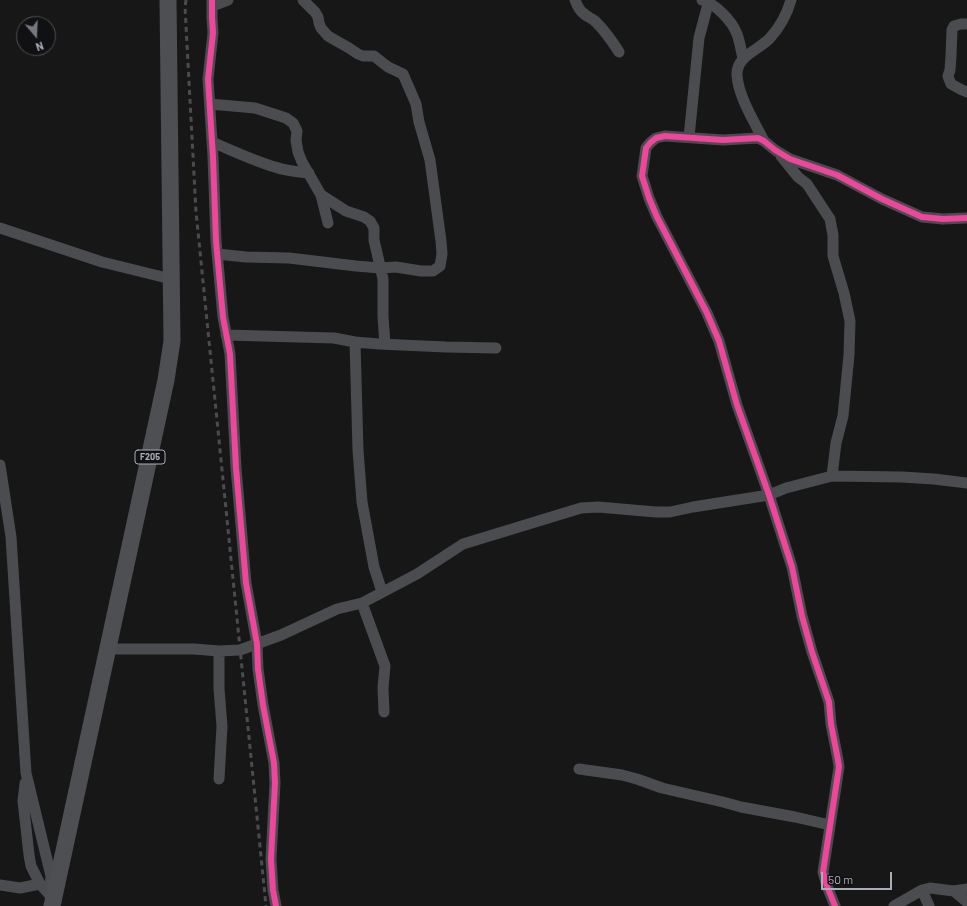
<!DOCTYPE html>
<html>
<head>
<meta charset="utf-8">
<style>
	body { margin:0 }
	#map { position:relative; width:967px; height:906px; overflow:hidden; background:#171717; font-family:Barlow,sans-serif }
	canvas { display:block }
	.north { position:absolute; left:16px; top:16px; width:40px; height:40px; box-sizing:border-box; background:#111113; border:1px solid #4d4f55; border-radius:50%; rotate:161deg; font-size:11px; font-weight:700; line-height:16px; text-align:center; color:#a8adb8 }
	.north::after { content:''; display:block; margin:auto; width:14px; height:18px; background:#757880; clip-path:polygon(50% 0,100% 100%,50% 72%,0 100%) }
	.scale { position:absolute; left:821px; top:872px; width:71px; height:18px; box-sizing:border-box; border:2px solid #a8adb8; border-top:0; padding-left:5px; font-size:12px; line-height:14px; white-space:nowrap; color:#a8adb8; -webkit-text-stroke:3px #111113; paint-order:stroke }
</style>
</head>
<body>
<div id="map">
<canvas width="967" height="906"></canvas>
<div class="north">N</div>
<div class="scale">50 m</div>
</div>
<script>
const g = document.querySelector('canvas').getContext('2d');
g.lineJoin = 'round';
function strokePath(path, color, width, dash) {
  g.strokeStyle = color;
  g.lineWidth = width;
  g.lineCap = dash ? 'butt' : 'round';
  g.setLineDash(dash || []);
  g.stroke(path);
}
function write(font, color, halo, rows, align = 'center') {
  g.font = font + ' Barlow,sans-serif';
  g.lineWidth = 3.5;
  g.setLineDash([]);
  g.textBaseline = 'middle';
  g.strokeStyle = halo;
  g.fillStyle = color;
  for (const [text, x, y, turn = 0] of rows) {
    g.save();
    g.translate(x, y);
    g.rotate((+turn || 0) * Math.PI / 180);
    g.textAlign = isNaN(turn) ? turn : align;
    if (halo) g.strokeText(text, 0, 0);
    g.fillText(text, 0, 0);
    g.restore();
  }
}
const street = new Path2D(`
	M212,0V17L213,33L208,79L213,157L216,241L223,317L230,354L236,468L246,583L257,644L258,669L263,705L274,763L275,783L271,859L273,890L276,906
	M575,0C577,5 579,10 583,13C587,17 592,18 596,22C605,31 612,41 619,52
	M702,0C716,4 732,21 737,34C740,42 741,51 743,58
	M212,6L228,0
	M967,24H961L954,26L952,30L951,56L950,70L948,76L949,79L951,84L962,90L967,92
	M210,104L255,108L286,118L293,123L297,131L296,140L298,152L302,162L321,195L346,211L364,217L370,221L374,228V240L383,279V317L385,344
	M689,137L699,38L709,0
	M764,141C755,123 738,96 737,75C736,56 759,50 770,38C780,27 787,14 791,0
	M212,142C233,151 254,161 275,167C286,171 298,172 309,173
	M781,156L798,177L807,184L830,219L833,235V256L844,293L850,321L849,355L843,416L836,443L832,476
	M321,195L328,223
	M0,228L102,262L171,279
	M217,254L246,257L289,258L356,266L380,268L396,267L421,271H433L440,266L442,254L441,241L430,160L419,122L416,104L403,74L388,67L374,56H363L358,54L349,48L328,36L321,28L319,23L318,17L315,12L303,0
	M226,335L334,338L355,342L379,344L446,347L496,348
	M355,342L358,450L362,502L374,567L382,592
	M0,465L11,537L26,773L51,876L50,888
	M362,603L385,666L383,688L384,712
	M108,649H194L219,651L240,650L281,635L337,609L362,603L417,574L463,544L581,508L598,507L656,512H670L693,507L769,495L786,488L832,476L902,477L934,479L967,483
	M579,769L622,775L637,779L662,788L723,802L741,807L795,817L830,825
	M219,779L222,726L219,689V651
	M25,783L23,801L29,855L31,866L40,884L49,894
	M0,885L20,888L40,884
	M922,890L929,906
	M954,891L967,902
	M835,906L827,886L823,872L839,767L838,760L831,724L829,702L812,652L802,616L792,567L769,495L737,405L719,341L707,313L657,217L649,198L642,176L646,148L650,143L656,138L665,136L723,140L758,138L764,141L775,150L790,159L837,175L882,199L922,217L943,219L967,218
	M894,906L922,890L930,888L954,891L967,889`);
const primary = new Path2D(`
	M52,906L166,380L172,341L168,0`);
const rail = new Path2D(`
	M186,0L185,7L196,212L266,906`);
const cycleway = new Path2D(`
	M212,0V17L213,33L208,79L213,157L216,241L223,317L230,354L236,468L246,583L257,644L258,669L263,705L274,763L275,783L271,859L273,890L276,906
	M835,906L827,886L823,872L839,767L838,760L831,724L829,702L812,652L802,616L792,567L769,495L737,405L719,341L707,313L657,217L649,198L642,176L646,148L650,143L656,138L665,136L723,140L758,138L764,141L775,150L790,159L837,175L882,199L922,217L943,219L967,218`);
const shields = [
	[150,457,30]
];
const shieldNames = [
	["F205",150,457]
];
strokePath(street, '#4b4c50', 11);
strokePath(primary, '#4d4f52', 17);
strokePath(rail, '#4b4c4f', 3, [5, 4]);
strokePath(cycleway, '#ed469a', 6);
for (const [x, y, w] of shields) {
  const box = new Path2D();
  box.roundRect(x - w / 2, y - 7, w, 14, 3);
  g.fillStyle = '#111113';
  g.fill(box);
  strokePath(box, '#a8adb8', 1);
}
write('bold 9px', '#a8adb8', null, shieldNames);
</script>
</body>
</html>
